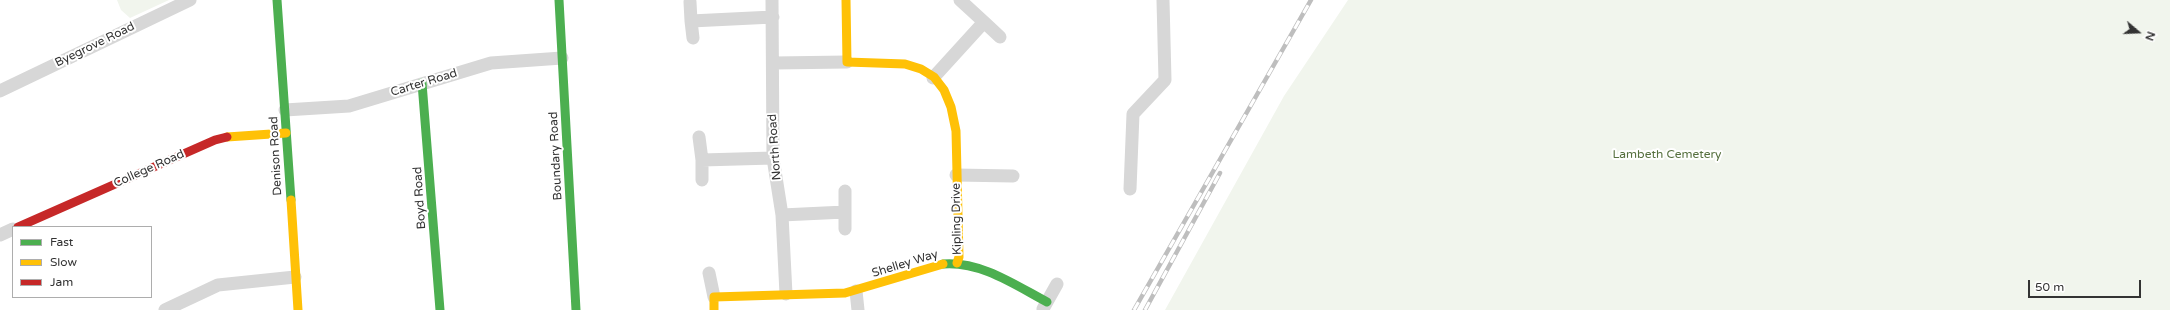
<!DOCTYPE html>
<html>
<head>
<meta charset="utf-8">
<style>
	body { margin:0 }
	#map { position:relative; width:2170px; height:310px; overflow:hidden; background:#fff; font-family:"Varela Round",sans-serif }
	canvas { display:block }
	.legend { position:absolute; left:12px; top:226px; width:140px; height:72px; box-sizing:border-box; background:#fff; border:1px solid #adadad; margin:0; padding:5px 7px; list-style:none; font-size:12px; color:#333 }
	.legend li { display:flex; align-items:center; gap:8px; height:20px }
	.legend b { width:20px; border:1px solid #adadad }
	.north { position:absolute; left:2118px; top:12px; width:40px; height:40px; -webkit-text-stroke:3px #fff; paint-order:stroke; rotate:109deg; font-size:11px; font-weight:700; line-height:16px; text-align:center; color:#333 }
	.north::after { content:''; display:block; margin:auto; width:14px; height:18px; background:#333; clip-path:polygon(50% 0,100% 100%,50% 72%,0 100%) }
	.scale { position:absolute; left:2028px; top:280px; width:113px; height:18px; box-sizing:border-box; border:2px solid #333; border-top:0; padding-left:5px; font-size:12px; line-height:14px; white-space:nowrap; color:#333; -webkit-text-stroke:3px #fff; paint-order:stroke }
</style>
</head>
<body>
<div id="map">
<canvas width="2170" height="310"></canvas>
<ul class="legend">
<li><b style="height:5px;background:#4caf50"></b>Fast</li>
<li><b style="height:5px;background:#ffc107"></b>Slow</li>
<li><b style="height:5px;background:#c62828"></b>Jam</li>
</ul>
<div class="north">N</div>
<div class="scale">50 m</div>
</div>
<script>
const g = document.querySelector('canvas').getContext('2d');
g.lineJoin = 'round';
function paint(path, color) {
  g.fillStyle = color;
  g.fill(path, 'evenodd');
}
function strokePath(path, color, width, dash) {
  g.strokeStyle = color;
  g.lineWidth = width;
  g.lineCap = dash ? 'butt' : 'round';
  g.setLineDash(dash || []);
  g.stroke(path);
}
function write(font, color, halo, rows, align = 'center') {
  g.font = font + ' "Varela Round",sans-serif';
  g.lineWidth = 4;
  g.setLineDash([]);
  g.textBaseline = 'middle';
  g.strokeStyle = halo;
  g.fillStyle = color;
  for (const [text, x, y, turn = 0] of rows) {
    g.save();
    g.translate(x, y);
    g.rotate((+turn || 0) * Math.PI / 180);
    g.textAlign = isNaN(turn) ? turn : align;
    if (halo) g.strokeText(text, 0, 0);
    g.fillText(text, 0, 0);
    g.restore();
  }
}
const green = new Path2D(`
	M117,0H169L130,18L121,10Z
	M1348,0H2170V310H1165L1284,96Z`);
const street = new Path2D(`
	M772,0L773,158L782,215L786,294
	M960,0L984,22
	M690,2L691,21L773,17
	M691,21L693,38
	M774,63L847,62
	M933,78L984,22L1000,37
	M0,91L190,0
	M285,110L349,106L491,63L562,58
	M699,137L702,160L773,158
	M702,160V180
	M956,175L1013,176
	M1130,189L1133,114L1165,80L1163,0
	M845,191V229
	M782,215L845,212
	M0,235L13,229
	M709,273L714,297
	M856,291L858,310
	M1043,309L1057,284
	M165,310L218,285L295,277`);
const fast = new Path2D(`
	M277,0L291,200
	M559,0L576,310
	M422,83L440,310
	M943,264C981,261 1015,285 1047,302`);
const slow = new Path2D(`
	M846,0L847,62L905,64L921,69L934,77L944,90L951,107L956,131L959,257L957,263
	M227,137L286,133
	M291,200L298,310
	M714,310V297L845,293L943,264`);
const jam = new Path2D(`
	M18,227L215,140L227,137`);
const rail = new Path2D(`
	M1134,310L1311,0
	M1145,310L1220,173`);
const streetNames = [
	["Byegrove Road",95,45,-26],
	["Carter Road",424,83,-17],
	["North Road",775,147,-94],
	["Denison Road",276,156,-93],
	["Boundary Road",556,156,-93],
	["College Road",149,169,-24],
	["Boyd Road",420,198,-94],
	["Kipling Drive",957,219,-91],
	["Shelley Way",905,264,-17]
];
const parkNames = [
	["Lambeth Cemetery",1667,155]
];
paint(green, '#f1f5ed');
strokePath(street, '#d7d7d7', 13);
strokePath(fast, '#4caf50', 9);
strokePath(slow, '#ffc107', 9);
strokePath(jam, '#c62828', 9);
strokePath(rail, '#bebebe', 4.5);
strokePath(rail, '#fff', 3, [9]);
write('12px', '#333', '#fff', streetNames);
write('12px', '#56703f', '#fff', parkNames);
</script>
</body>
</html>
